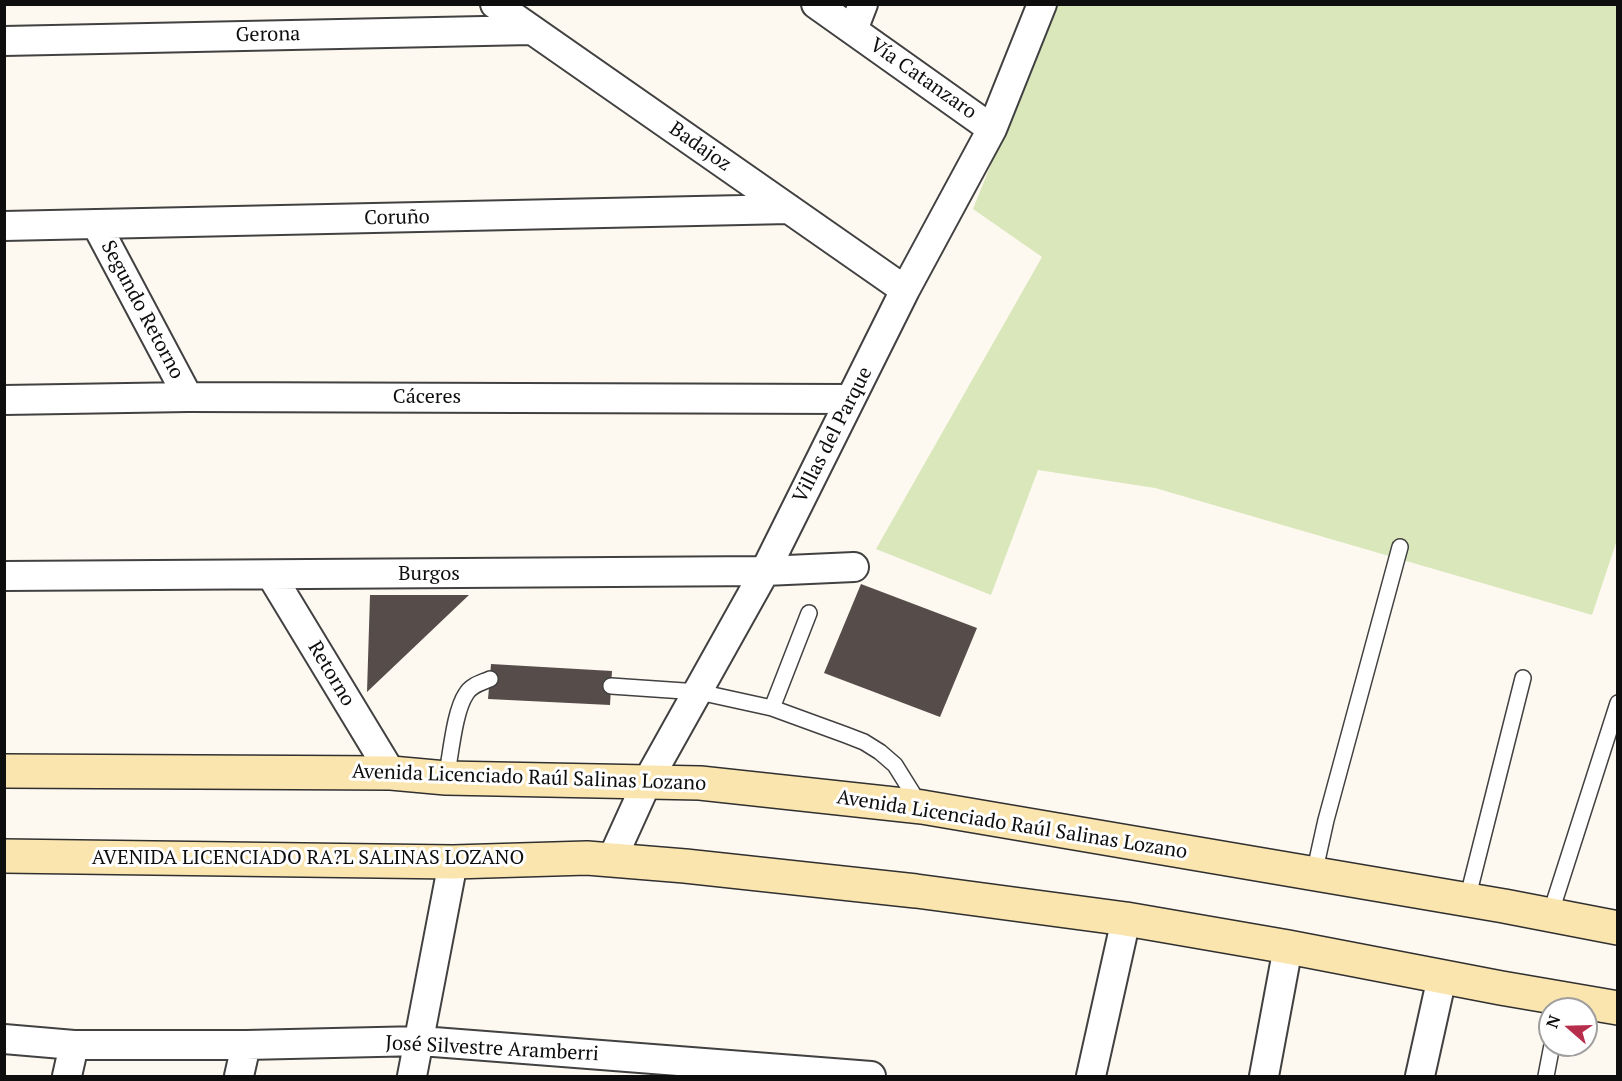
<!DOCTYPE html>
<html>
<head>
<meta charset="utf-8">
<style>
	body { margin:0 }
	#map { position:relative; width:1622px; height:1081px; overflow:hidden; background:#fef9f0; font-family:"PT Serif",serif }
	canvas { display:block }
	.frame { position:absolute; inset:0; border:6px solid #0e0e0e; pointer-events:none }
	.north { position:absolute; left:1538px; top:997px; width:60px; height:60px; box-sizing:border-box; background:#fff; border:2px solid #9f9f9f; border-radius:50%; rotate:290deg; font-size:16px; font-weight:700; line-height:24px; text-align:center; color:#0e0e0e }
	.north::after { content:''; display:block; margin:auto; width:21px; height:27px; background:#b72d4c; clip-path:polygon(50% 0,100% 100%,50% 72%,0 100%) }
</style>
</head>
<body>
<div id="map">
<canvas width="1622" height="1081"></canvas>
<div class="frame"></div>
<div class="north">N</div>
</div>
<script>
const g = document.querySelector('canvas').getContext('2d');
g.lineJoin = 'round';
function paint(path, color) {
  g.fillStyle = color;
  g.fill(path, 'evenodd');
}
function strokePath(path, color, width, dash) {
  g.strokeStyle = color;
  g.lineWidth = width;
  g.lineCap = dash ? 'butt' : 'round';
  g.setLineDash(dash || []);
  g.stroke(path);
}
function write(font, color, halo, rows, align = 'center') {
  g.font = font + ' "PT Serif",serif';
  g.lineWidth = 6;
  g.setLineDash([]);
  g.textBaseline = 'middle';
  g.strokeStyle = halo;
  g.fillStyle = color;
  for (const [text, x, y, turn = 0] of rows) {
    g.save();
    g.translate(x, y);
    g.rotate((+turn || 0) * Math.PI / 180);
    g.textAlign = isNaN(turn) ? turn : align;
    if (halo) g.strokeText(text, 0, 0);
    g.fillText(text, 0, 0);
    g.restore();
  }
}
const green = new Path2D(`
	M1055,5H1617L1618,537L1592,615L1155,488L1038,470L991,595L876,549L1042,257L973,209Z`);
const building = new Path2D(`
	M861,584L977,628L940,717L824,673Z
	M370,595H469L367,692Z
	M491,664L612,671L610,705L488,699Z`);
const service = new Path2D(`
	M611,686L699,692L772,708L846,735L864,742L880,752L895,765L920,805
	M772,708L809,613
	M446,778C451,755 454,712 466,694C471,685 481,683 490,679
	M1314,874L1326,820L1400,547
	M1467,900L1523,678
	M1550,915L1618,703
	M1546,1076L1552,1045`);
const minor = new Path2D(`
	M495,4L905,290
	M816,4L992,129
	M853,30L863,4
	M4,41L531,30
	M96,224L188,397
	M4,226L789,209
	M4,400L188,397L850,399
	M271,575L391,773
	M4,576L765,571L854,567
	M612,859L647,782L765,571L905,290L992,129L1042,4
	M4,1039L74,1045H246L421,1041L871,1076
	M67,1076L74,1045
	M239,1076L246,1045
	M412,1076L453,862
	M1091,1076L1126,919
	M1264,1076L1288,947
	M1420,1076L1442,977`);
const secondary = new Path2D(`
	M4,771L391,773L446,778L700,783L922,807L1504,906L1618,928
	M4,856L453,862L587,858L685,866L916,891L1126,919L1288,947L1501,988L1618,1008`);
const streetNames = [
	["Gerona",268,35,-1],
	["Vía Catanzaro",923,79,35],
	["Badajoz",700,147,35],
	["Coruño",397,218,-1],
	["Segundo Retorno",142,310,62],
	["Cáceres",427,397],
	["Villas del Parque",833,435,-63],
	["Burgos",429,574],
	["Retorno",331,674,59],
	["Avenida Licenciado Raúl Salinas Lozano",529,778,2],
	["Avenida Licenciado Raúl Salinas Lozano",1012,825,9],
	["AVENIDA LICENCIADO RA?L SALINAS LOZANO",308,858],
	["José Silvestre Aramberri",492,1049,3]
];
paint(green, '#dae7bb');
paint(building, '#564d4b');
strokePath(service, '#414141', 18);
strokePath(minor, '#414141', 32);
strokePath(secondary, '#303030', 36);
strokePath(service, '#fff', 15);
strokePath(minor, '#fff', 28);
strokePath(secondary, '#fbe5af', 33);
write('20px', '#0e0e0e', '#fff', streetNames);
</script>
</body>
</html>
